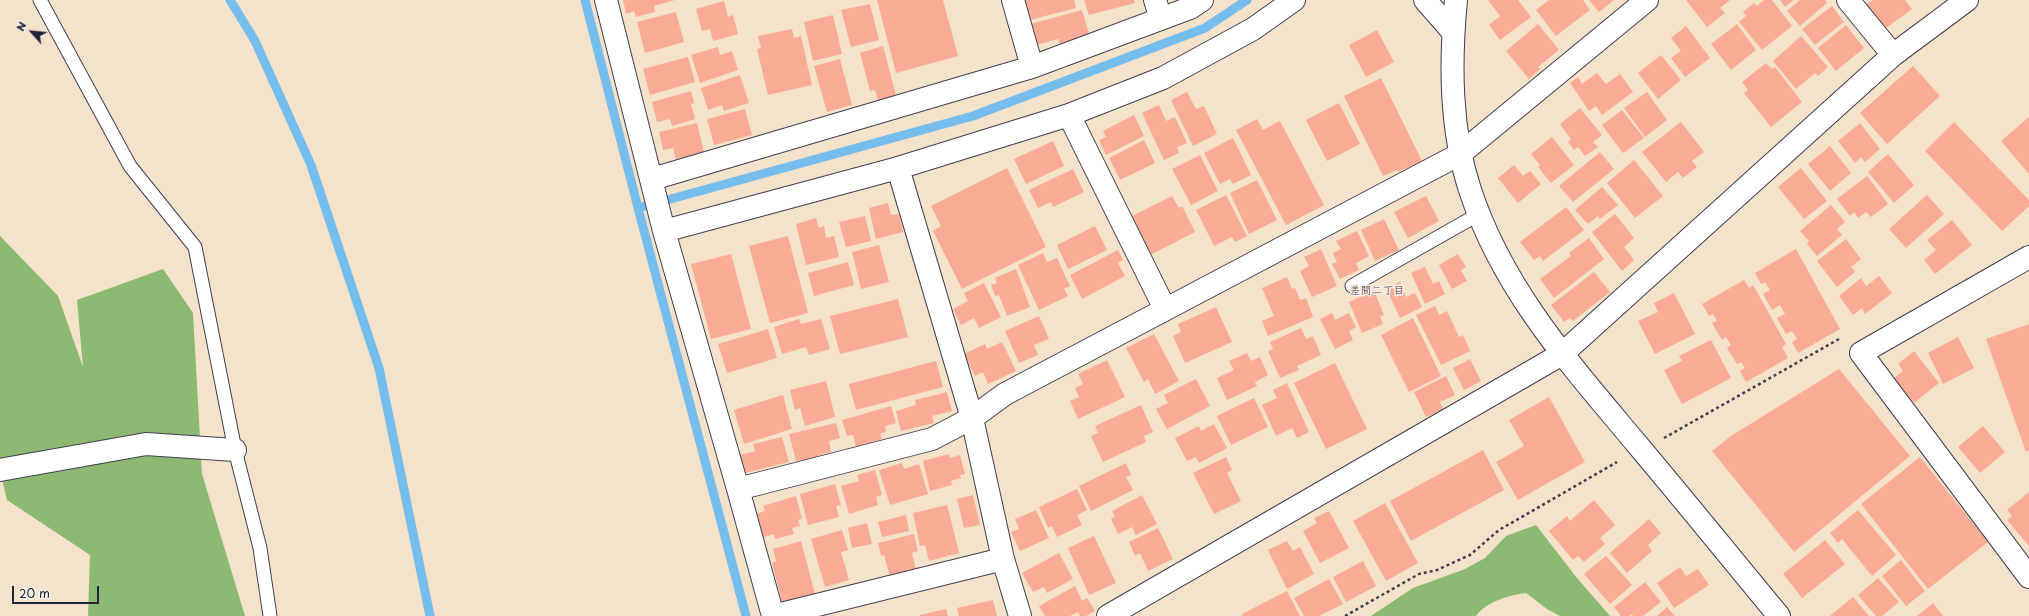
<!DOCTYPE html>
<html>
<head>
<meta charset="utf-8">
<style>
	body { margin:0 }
	#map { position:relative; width:2029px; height:616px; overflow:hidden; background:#f4e2ca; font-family:"Playpen Sans",sans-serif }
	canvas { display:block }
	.north { position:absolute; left:12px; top:12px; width:40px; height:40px; -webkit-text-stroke:3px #f7f3e8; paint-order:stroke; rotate:297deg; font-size:11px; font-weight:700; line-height:16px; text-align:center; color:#22223b }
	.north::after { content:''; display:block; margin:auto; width:14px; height:18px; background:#22223b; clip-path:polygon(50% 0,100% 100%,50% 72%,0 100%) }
	.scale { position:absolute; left:12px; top:586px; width:87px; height:18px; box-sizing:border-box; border:2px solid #22223b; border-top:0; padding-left:5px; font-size:12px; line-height:14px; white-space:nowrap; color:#22223b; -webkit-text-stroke:3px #f7f3e8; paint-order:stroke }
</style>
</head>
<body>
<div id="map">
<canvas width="2029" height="616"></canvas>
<div class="north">N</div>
<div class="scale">20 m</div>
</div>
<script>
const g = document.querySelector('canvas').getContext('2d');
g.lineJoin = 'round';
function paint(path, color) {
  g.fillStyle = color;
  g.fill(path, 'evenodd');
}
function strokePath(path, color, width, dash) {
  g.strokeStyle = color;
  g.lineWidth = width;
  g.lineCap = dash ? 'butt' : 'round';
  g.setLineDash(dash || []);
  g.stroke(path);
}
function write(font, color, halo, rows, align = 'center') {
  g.font = font + ' "Playpen Sans","Klee One",sans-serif';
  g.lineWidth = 3;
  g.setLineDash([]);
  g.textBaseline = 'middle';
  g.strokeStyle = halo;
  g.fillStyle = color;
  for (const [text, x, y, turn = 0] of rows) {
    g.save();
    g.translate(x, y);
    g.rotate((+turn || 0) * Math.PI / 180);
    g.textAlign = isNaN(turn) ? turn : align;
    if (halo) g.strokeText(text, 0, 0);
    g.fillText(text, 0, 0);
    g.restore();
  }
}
const forest = new Path2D(`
	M0,236L58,296L83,367L77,300L163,269L193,313L202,474L245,616H88L90,555L7,500L0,470Z
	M1536,525L1577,578L1610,616H1560L1547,609L1526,593C1509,595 1486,602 1476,616H1371L1413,588L1465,569L1485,558L1506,536Z`);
const stream = new Path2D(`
	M230,0L255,41L311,165L379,368L430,616
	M585,0L638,208L746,616
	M638,208L973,116L1205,28L1247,0`);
const building = new Path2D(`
	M623,0H675L654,6L655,12L636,17L634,11L626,14Z
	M877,0H943L958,56L896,73Z
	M1025,0H1074L1076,8L1030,20Z
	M1084,0H1134L1135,3L1089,15Z
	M1488,0H1518L1531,17L1500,40L1489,25L1500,16Z
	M1549,0H1583L1590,10L1556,36L1536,10Z
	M1589,0H1614L1599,12Z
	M1686,0H1730L1720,8L1725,13L1707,27Z
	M1764,0H1772L1792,26L1762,50L1739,22L1746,16L1743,12L1754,3L1757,6Z
	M1780,0H1794L1785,7Z
	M1800,0H1825L1827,3L1800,26L1787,11Z
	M1873,0H1905L1912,9L1881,32L1863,7Z
	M724,1L728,17L733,15L738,34L713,41L710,29L702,31L696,9Z
	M870,4L879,40L851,47L841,10Z
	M1832,6L1844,22L1815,45L1802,29Z
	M1082,10L1090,37L1060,45L1058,39L1033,46L1027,25Z
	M676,12L684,42L645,53L637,22Z
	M833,15L842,54L813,61L804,22Z
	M1538,24L1559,50L1538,67L1540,69L1529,79L1506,51Z
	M1737,24L1756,50L1731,70L1711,44Z
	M1846,25L1864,48L1836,71L1818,48Z
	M1686,26L1710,58L1685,77L1671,58L1681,51L1671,38Z
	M792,29L794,38L801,36L812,85L768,95L757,49L761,48L758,36Z
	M1377,30L1394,62L1366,77L1349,45Z
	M1801,36L1828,67L1818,76L1815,73L1796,89L1773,61Z
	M883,46L897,99L879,104L875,90L870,91L860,53Z
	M718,47L720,55L732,51L738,70L700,83L691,55Z
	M1661,55L1681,80L1658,99L1638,73Z
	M688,57L695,82L650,95L643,69Z
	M840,59L852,105L827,112L814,66Z
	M1766,63L1772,69L1775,67L1802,102L1771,127L1744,93L1748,90L1742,82Z
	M1913,66L1940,96L1887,144L1860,113Z
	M1597,73L1606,84L1620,74L1633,92L1602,115L1596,106L1589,111L1570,83L1578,77L1582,84Z
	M740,75L749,103L724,111L722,105L708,110L701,88Z
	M1381,78L1422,161L1398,172L1397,170L1383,176L1344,96Z
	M691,91L694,103L691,104L695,119L672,126L670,119L657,122L652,102Z
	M1187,92L1196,109L1204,106L1217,134L1193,146L1171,100Z
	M1647,92L1667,120L1645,137L1624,108Z
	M1339,103L1360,144L1327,161L1306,120Z
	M1159,105L1166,121L1175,117L1187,143L1177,147L1179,153L1164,160L1142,113Z
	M1580,108L1602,135L1593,142L1598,147L1585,156L1578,147L1574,150L1568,142L1571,139L1560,124Z
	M745,109L752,135L714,145L707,119Z
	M1622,110L1644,138L1623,153L1602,125Z
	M1134,115L1144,136L1106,155L1099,140L1106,137L1103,131Z
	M2029,117V174L2001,141Z
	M1257,119L1263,130L1280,121L1324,205L1286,225L1236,130Z
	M1681,122L1704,152L1692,161L1697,167L1683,178L1678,172L1666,182L1642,152Z
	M1954,122L2029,200V206L2002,231L1925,151Z
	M697,123L704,152L676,159L673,148L663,150L659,132Z
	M1860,123L1880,149L1865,162L1861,157L1855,163L1838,141Z
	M1552,137L1574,165L1551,183L1538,167L1540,165L1531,154Z
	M1233,138L1251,175L1233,184L1230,179L1220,184L1204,153Z
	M1144,140L1155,163L1120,180L1109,158Z
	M1053,141L1064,166L1026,184L1014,159Z
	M1830,146L1851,173L1830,191L1808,164Z
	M1600,152L1614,169L1573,202L1559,186Z
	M1888,154L1914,185L1894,203L1868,172Z
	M1200,155L1218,191L1191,205L1172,169Z
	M1634,160L1663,196L1635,218L1607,183Z
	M1514,165L1523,176L1530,171L1541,184L1518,203L1498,178Z
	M1007,168L1046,247L962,289L933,231L941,226L931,206Z
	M1801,168L1827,201L1804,219L1778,187Z
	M1073,169L1084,192L1053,207L1051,202L1038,208L1029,190Z
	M1867,176L1888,204L1871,217L1866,212L1858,218L1854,212L1850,216L1837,199Z
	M1257,180L1277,220L1249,234L1230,193Z
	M1602,187L1618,205L1600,219L1598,216L1588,224L1575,210Z
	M1226,195L1247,236L1235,242L1232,237L1214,246L1196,210Z
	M1927,195L1944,214L1906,248L1889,229Z
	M1172,196L1179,208L1182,206L1195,232L1150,255L1130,217Z
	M1426,196L1439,221L1408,238L1394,212Z
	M888,203L891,215L899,214L903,232L876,239L869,208Z
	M1831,205L1845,222L1837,229L1842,235L1817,256L1807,244L1809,241L1800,231Z
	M1566,207L1584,230L1543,261L1540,256L1534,260L1520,242Z
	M1615,214L1634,238L1624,247L1634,260L1622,271L1592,232Z
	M865,216L871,241L846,247L839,222Z
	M816,218L819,228L824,226L826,238L834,236L839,257L806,265L796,224Z
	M1384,219L1399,250L1375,261L1361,230Z
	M1952,220L1972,245L1935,274L1924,260L1936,250L1927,240Z
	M1095,226L1107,250L1068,269L1057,245Z
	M1357,231L1369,256L1356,263L1359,270L1340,279L1332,264L1337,262L1333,253L1341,249L1336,241Z
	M788,236L808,313L770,323L749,246Z
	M1589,238L1604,259L1554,298L1540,279L1571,256L1569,253Z
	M1846,239L1861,259L1851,267L1855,272L1837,287L1817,261Z
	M879,245L889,282L861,289L852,252Z
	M1321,249L1337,286L1312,297L1300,271L1309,266L1304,257Z
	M1796,249L1840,329L1798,353L1792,342L1797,339L1792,331L1786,334L1777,318L1785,314L1780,305L1772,310L1763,294L1770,290L1765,282L1761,284L1755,273Z
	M1118,250L1123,260L1118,263L1125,276L1082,299L1070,275Z
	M1043,253L1047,262L1057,258L1070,286L1064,289L1068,296L1039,310L1018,265Z
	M731,254L751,329L711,339L691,264Z
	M1458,254L1466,267L1461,270L1467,281L1452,289L1439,265Z
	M848,262L854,285L814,296L808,273Z
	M1425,267L1433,284L1439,281L1445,294L1425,304L1411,273Z
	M1016,269L1030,307L1007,316L999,295L995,296L991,285L997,283L995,278Z
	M1594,272L1610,292L1573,321L1570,318L1564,322L1551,305Z
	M1879,276L1892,293L1865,314L1862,308L1853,315L1839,296L1861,278L1866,286Z
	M1287,277L1292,289L1295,288L1300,300L1306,298L1313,317L1268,336L1262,321L1274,316L1262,288Z
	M1744,280L1749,288L1753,285L1786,344L1782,347L1788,358L1746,382L1740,371L1745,368L1741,362L1737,364L1727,348L1731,345L1726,337L1722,340L1712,323L1717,321L1713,314L1709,316L1702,304Z
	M1400,282L1406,297L1415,293L1422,307L1400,318L1386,288Z
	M984,283L1001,317L979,328L974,318L961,325L953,309L968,301L964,293Z
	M1374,291L1384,315L1380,316L1383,324L1362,333L1349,302Z
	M1674,293L1695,334L1655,354L1638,321L1658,312L1654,303Z
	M898,299L908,337L840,354L830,316Z
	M1435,306L1439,315L1447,311L1459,337L1463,335L1470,351L1441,365L1416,315Z
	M1216,307L1232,342L1185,363L1173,336L1181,332L1178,324Z
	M1332,313L1335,320L1349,313L1356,327L1349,331L1353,340L1335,349L1320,319Z
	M1039,316L1049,339L1034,345L1038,355L1019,363L1005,331Z
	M1413,318L1441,376L1409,392L1381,335Z
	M799,319L801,324L821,319L830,349L809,355L806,347L782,354L774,327Z
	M2029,324V450L2026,452L1986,339Z
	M1301,328L1306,339L1313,336L1321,355L1297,366L1299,370L1280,378L1268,351L1273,349L1270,342Z
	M768,329L777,358L727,373L718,344Z
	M1154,334L1179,381L1155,394L1148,379L1144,382L1126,348Z
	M1958,337L1974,368L1943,384L1928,353Z
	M1711,340L1731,378L1682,404L1664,370L1682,361L1679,356Z
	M1002,342L1016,371L988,384L983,372L975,376L964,354L985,344L987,349Z
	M1914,351L1939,383L1914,403L1894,378L1903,371L1898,364Z
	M1247,353L1251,361L1260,357L1268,375L1255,382L1257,386L1227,400L1217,378L1234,370L1229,361Z
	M1470,359L1481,381L1464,390L1453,368Z
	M1107,360L1125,397L1078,419L1070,401L1079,397L1075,388L1083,384L1078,374Z
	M936,361L943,387L856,410L849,384Z
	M1335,363L1367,429L1326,449L1294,383Z
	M1839,369L1910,456L1794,552L1712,451L1731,436Z
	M1446,376L1455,395L1440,402L1443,409L1426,417L1414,392Z
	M1196,379L1210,406L1167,429L1156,409L1168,403L1164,395Z
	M826,381L835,417L805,426L800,408L795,410L790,390Z
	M1287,383L1309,432L1297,438L1292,428L1276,436L1262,405L1277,398L1273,390Z
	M947,392L952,411L932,416L934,423L901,431L896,411L916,405L915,400Z
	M783,395L792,429L744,444L734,410Z
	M1549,397L1585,462L1518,500L1496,462L1524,446L1509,420Z
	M1254,398L1268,427L1231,445L1217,416Z
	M1141,405L1153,432L1144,436L1146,442L1103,462L1091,436L1098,433L1095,426Z
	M891,406L896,423L885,426L886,432L880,434L882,439L856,447L853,435L847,436L842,420Z
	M836,423L840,438L829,441L831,452L819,455L820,460L803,464L802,460L796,461L789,434Z
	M1214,424L1227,448L1199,463L1196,457L1187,461L1175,438L1199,426L1201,431Z
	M1983,426L2005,452L1980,473L1958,447Z
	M782,437L789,462L745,473L740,455L755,451L753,444Z
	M1483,450L1504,490L1411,541L1390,501Z
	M949,454L950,458L960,455L965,474L960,475L961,478L951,481L952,485L930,491L923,461Z
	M1226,457L1232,470L1227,473L1241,501L1214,514L1193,473Z
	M1920,457L1988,542L1928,589L1861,504Z
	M902,463L904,469L919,464L928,494L890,505L879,470Z
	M1126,463L1131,475L1126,477L1133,490L1091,511L1079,486Z
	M875,470L882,495L876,497L878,505L849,514L841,486L859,481L857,475Z
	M835,484L841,505L836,506L839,517L808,525L800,494Z
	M1077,489L1087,510L1077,515L1082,525L1057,537L1052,526L1048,528L1039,507Z
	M2029,492V546L2007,520L2012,516L2007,510Z
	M973,495L980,525L964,528L957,499Z
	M1142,495L1157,524L1136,535L1132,527L1118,534L1111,519L1115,517L1112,511Z
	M796,496L802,519L798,520L800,526L792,528L794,534L775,539L774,534L761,538L755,514L765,511L763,506Z
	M1594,500L1615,525L1600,538L1605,544L1584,562L1578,556L1573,560L1549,531L1567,516L1570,521Z
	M1385,503L1418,563L1386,581L1353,521Z
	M947,505L959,553L929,561L925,545L920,546L913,513Z
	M1036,510L1049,538L1020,551L1011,532L1019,529L1015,519Z
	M1858,510L1896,555L1872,576L1842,539L1838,543L1830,533Z
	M1329,511L1349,548L1320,563L1303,531L1317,523L1314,518Z
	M906,515L909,531L882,537L878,522Z
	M1649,519L1661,533L1648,545L1652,551L1627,573L1610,553Z
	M867,523L872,544L852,548L848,528Z
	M1158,528L1173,559L1148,571L1140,553L1135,556L1129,542Z
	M842,530L848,550L841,552L849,580L825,587L811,539Z
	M914,534L918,551L912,553L916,570L890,577L884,555L881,556L878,543Z
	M1094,536L1116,583L1089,595L1068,548Z
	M1825,540L1845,564L1802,598L1783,574Z
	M801,541L815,594L782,602L772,563L776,561L773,549Z
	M1287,541L1293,551L1300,547L1314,574L1287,589L1268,550Z
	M1059,553L1073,579L1047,593L1044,587L1033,592L1022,573Z
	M1606,556L1632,585L1610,604L1584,574Z
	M1901,560L1925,591L1906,606L1882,576Z
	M1363,561L1376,586L1346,602L1333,577Z
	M1680,567L1686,576L1698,569L1709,585L1674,608L1657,583Z
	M1878,578L1899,602L1882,616H1876L1858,595Z
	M1329,579L1343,604L1319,616H1304L1294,598Z
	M1645,582L1661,602L1643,616H1633L1632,614L1629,616H1621L1614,607Z
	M1075,586L1082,601L1087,598L1095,611L1086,616H1080L1078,612L1070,616H1045L1039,606Z
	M1287,591L1300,616H1243L1242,614Z
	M1853,597L1869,616H1830Z
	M993,600L997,616H959L957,608Z
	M1933,603L1943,616H1917Z
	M1667,607L1675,616H1657Z
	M946,609L948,616H920V615Z`);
const path = new Path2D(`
	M1664,438L1839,339
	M1345,616L1419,574L1437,570L1470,555L1499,530L1617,462`);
const service = new Path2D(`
	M40,0L130,166L195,247L235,450L260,548L270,616
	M1352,286L1479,214`);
const minor = new Path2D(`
	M606,0L664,231L738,489L773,616
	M1013,0L1032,67
	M1155,0L1161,19
	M1425,0L1453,32
	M1848,0L1893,55
	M1069,115L1165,309
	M898,168L972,418L1003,559L1020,616
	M652,179L1032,67L1190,8L1202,0
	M664,231L898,168L1069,115L1163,78L1253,29L1294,0
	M2029,257L1861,353L2029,577
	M0,470L146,444L235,450
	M738,489L932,439L972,418L1005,394L1460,154L1647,0
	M773,616L1003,559
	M1108,616L1562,354L1893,55L1967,0`);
const tertiary = new Path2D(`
	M1456,0C1450,63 1450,129 1470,190C1503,290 1570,364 1636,443C1684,500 1731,558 1779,616`);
const neighbourhoodNames = [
	["差間二丁目",1377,291]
];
paint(forest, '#8cba72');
strokePath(stream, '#75bded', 9);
paint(building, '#faac97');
strokePath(service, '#423f50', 15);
strokePath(minor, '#423f50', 24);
strokePath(tertiary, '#423f50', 24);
strokePath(path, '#423f50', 2.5, [3, 3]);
strokePath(service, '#fff', 13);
strokePath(minor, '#fff', 22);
strokePath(tertiary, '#fff', 22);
write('bold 11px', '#6e525b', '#f7f3e8', neighbourhoodNames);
</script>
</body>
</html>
